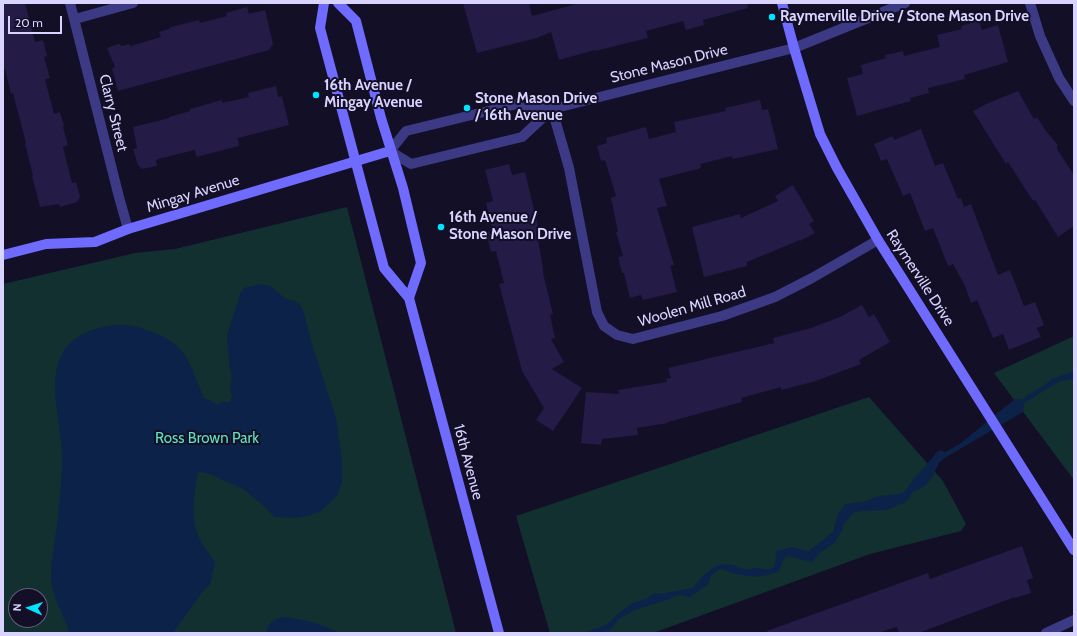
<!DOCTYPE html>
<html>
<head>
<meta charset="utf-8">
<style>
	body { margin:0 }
	#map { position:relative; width:1077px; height:636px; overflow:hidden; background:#130f26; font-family:Cabin,sans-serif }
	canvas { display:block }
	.frame { position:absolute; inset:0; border:4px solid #d9d4ff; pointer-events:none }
	.north { position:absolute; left:8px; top:588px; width:40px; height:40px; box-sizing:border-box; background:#130f26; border:1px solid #625e7d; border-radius:50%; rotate:273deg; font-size:11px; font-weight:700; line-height:16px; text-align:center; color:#d9d4ff }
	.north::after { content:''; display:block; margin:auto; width:14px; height:18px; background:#00e5ff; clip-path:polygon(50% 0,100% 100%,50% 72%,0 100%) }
	.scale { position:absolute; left:8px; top:16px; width:54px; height:18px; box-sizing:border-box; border:2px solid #d9d4ff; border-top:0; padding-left:5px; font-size:12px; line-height:14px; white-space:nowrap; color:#d9d4ff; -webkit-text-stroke:3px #130f26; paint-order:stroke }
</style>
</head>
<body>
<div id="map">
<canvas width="1077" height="636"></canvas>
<div class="frame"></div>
<div class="north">N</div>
<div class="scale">20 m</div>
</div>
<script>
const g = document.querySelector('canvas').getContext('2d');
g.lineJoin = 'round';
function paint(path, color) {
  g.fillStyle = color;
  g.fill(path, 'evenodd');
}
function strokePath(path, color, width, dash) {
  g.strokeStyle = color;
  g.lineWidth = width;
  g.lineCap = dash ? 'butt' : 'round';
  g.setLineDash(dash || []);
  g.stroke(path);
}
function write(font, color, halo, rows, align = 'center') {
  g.font = font + ' Cabin,sans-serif';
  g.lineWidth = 4;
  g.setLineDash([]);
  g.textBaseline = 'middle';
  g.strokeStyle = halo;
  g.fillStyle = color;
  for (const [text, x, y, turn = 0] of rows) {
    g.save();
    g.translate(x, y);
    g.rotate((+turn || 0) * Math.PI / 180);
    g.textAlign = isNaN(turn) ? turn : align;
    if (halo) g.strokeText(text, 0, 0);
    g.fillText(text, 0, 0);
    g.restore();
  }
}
const green = new Path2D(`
	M347,207L456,633H3V284L135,253L175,249ZM16,596H40V620H16Z
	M1074,336V480L994,373Z
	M869,397L943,481L966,524L961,531L870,554L653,633H550L516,516Z`);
const water = new Path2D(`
	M261,284L271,286L283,297L299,303L303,310L313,347L336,418L342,460V483L337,496L321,511L308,516L296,518L274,517L265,507L243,489L207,473L199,472L197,474C195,493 190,517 198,535C202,545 209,553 215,562L210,585L204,590L173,633H69C65,616 54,602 52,585C49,567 54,549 56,531C59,509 61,486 62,465C65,419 32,355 89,331C102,326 118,323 133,326C138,326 143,329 147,330C188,343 189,363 204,398L211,401L218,405L222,402H230L232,397L230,386L232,379L229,363L227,335L241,292L244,288Z
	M1074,371V379L1060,381L1024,403L1023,412L943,459L939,463L931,480L922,488L913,492L908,500L904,503L900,504L886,510L862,511L853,513L843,525V529L835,542L820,553L812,562L787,556L784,559L778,572C763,577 752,578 737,574C731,573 726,570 719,569L710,577V581L707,585L693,595L689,597L681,595L675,596L670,599L635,610L619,619L611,629L604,633H584L606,625L619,613L633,603L646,599L655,593L659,594L693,588C704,575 714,561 733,565C737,566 741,569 745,569C749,570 753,568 757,568C763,568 767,571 772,568C778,564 774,556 777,551L792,547L805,551H809L833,532L837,516L845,504L863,502L879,496L900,494L905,491L914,478L922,470L937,452L941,450L945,452L961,443L1015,399H1022L1029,394L1042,387L1052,379Z
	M282,617C302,618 321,624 339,633H266C267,624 273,620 282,617Z`);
const building = new Path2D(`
	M3,3H25L35,42L43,40L47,56L44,57L50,78L45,79L54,114L60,112L64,126L63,127L68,145L63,147L72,183L76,182L80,197L77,202L60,207L59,204L40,207L32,176H33L25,143H26L13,93L11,94L5,69L3,67Z
	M463,3H529L532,16L580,3H747L748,8L703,20L704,25L686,30L683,21L646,31L648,38L595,51V50L559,60L551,32L537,38L477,53Z
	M247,7L249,14L265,10L273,44L269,50L118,91L112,68L115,67L107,48L119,44L122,46L129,44L130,46L161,37L159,32L169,29L171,27L199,20L200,23L227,16L226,13Z
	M979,21L982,30L998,25L1008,62L964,75L965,79L928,88L929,93L910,98L911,101L857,116L847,78L863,74L861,65L886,58L885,55L903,51L904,56L940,47L937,35L962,29L961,26Z
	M276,86L278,97L282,96L289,125L238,138L239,146L196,157L195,150L158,159L156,161L157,166L142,169L138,165L133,149L137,148L133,127L169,118V117L190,111V109L222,100V103L249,97L248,93Z
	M1018,91L1034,119L1037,117L1046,131L1057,144V149L1074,175V226L1058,237L1035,200L1033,201L1008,162L1006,164L973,111L986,104Z
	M760,100L762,110L768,109L778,149L733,159L732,156L700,164L701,168L659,179L667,206L657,208L674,265L670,266L677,292L643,300L641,295L630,298L624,273H622L618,257L623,256L616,232H618L611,198L616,196L605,160L601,161L597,146L607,143L606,138L646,127L649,139L676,132L674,122L726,111L725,108Z
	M921,129L935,166L943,163L958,199L961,198L964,207L971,204L998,275L1010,270L1024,306L1035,302L1044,325L1037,328L1041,337L1009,350L1003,334L993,338L977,300L971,303L965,286L953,264L948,266L933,228L925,231L910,193L903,196L887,159L881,161L874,144L893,136L894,140Z
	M509,164L512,175L525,172L540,234H537L543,268V273L553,314L550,315L555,338L551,339L564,362L552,369L582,388L553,431L536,420L544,408L522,371L499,284L504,283L496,251L491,252L486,232L493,231L486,203L493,201L485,170Z
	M793,185L814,221L809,224L815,233L800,241V240L747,262V266L704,277L692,227L740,214L741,218L778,201L775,196Z
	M862,305L869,317L874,314L890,342L859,360L861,364L813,382L781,390V387L741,398L742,402L668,422V423L637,428L638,435L602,439L601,445L581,443L586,392L619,394L618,390L667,382L666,379L671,378L668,368L774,343L773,338L811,328L840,317Z
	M1022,546L1033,578L1027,580L1031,593L1015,598V597L921,632L899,633L897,627L877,633H768L767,631L928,573L930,579Z`);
const street = new Path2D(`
	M70,3L119,197L128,229
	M1030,3L1040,36L1059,78L1074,101
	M75,19L133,3
	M552,109L522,137L411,164L390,151L406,131L517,104L552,109L794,48L905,3
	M552,109L569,168L597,312L604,326L617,335L633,339L722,316L775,297L812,278L878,240
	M1046,633L1074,620`);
const secondary = new Path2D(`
	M324,3L320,28L384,268L409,298L499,633
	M338,3L356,21L381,118L403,188L421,263L409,298
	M782,3L794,48L820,134L837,168L878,240L1074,550
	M3,255L46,244L95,242L128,229L390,151`);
const markers = [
	[772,17,4,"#00e5ff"],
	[316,95,4,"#00e5ff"],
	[467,108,4,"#00e5ff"],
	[441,227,4,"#00e5ff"]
];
const poiNames = [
	["Raymerville Drive / Stone Mason Drive",780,17],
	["16th Avenue /",324,86],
	["Mingay Avenue",324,103],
	["Stone Mason Drive",475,99],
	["/ 16th Avenue",475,116],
	["16th Avenue /",449,218],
	["Stone Mason Drive",449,235]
];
const streetNames = [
	["Stone Mason Drive",669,64,-14],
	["Clarry Street",113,113,76],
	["Mingay Avenue",193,194,-17],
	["Raymerville Drive",920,278,57],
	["Woolen Mill Road",692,307,-16],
	["16th Avenue",468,462,75]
];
const parkNames = [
	["Ross Brown Park",207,439]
];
paint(green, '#12302f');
paint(water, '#0c2248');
paint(building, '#241b47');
strokePath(street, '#3d3a85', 10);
strokePath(secondary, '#6f6bff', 10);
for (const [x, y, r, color] of markers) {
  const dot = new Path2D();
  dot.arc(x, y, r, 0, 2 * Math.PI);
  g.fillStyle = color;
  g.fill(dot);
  strokePath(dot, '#130f26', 1.5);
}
write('bold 15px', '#d9d4ff', '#130f26', poiNames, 'left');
write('15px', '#d9d4ff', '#130f26', streetNames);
write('15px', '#5fe0c0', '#130f26', parkNames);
</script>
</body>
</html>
